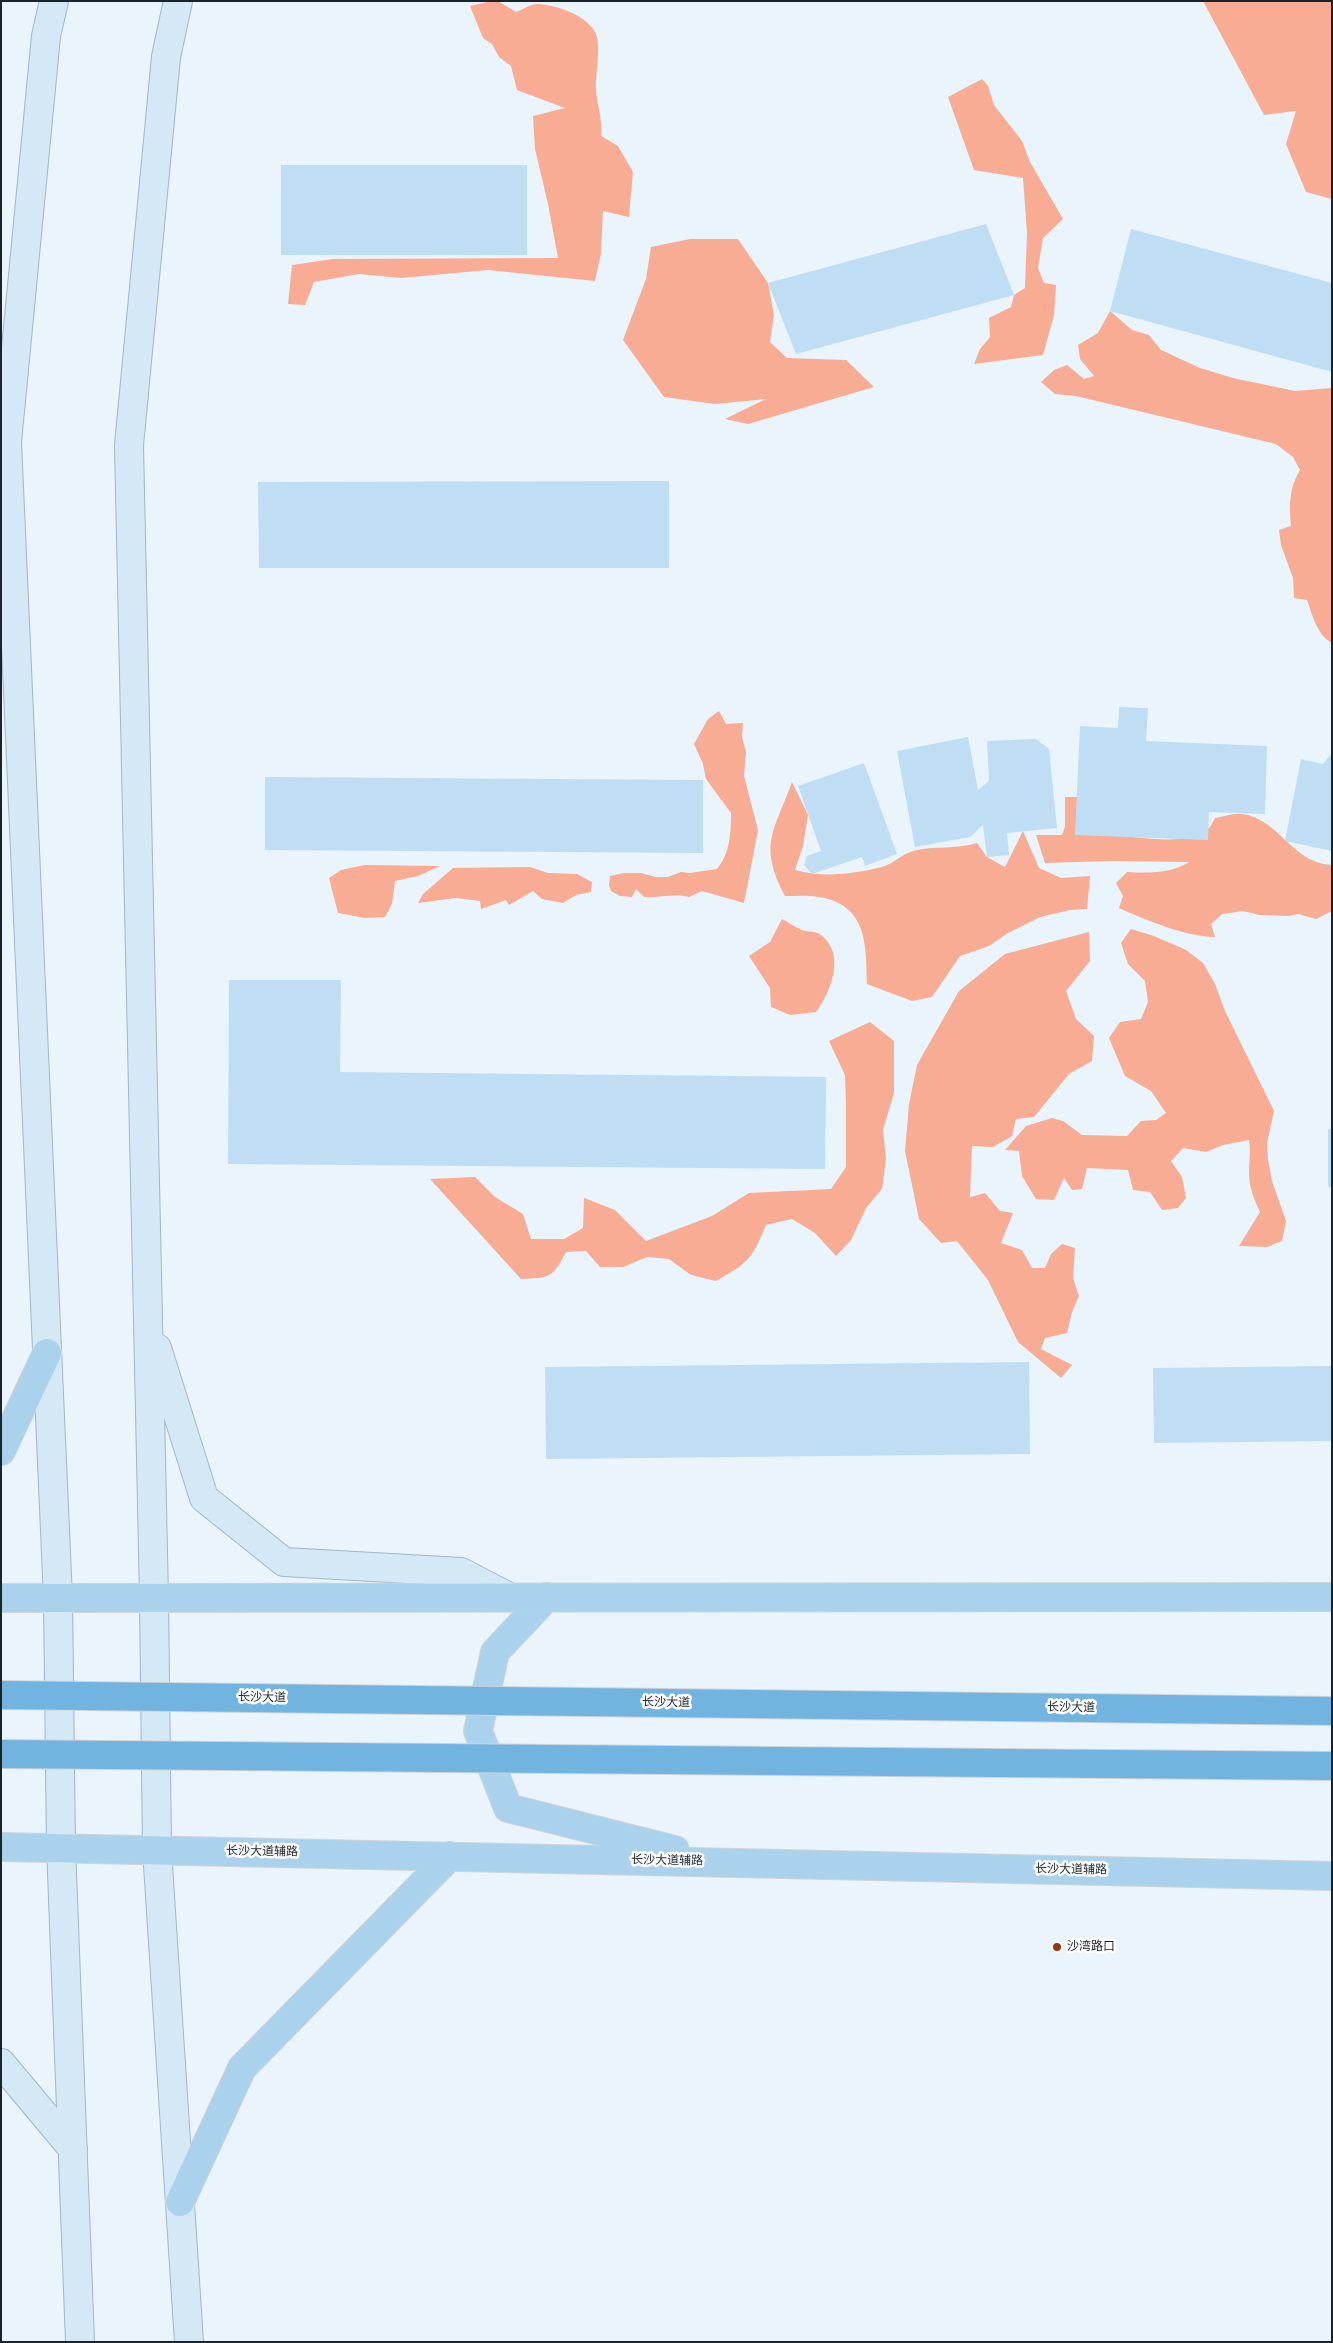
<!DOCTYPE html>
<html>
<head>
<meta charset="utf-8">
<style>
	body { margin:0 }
	#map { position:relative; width:1333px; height:2343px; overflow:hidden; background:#e9f4fc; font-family:"Titillium Web",sans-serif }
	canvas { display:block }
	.frame { position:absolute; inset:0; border:2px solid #19232a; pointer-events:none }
</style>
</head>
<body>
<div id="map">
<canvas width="1333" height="2343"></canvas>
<div class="frame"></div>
</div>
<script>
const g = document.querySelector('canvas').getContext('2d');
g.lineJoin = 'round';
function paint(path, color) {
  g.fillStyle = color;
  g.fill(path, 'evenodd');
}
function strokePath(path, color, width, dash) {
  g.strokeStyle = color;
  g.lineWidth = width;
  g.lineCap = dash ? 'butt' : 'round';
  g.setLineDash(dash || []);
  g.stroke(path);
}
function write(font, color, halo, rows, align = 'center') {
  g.font = font + ' "Titillium Web","Noto Sans SC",sans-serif';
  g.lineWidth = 5;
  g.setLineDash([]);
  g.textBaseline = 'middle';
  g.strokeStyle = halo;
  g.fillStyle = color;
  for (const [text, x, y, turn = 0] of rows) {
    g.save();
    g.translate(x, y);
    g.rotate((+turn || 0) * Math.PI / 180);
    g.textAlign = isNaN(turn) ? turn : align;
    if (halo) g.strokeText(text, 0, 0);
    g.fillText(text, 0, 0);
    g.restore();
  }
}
const green = new Path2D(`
	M492,1H498L516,12C522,10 531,4 537,4C556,5 585,14 595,32C602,46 595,74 596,90C597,105 603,120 601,136L618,146L633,172L629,217L603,211L601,253L595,281L488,270L401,278L359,274L314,282L305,305L288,304L292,265L333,259L558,258L548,204L535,149L533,116L565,108L517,90L511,66L499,57L492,44L483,38L470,6Z
	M1203,1H1332V199L1306,192L1286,144L1296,111L1264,115Z
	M982,79L988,86L994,105L1022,141L1030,162L1063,219L1043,238L1038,268L1044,283L1056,285L1054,315L1043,355L974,364L980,349L990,337L989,318L1011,307L1014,295L1025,288L1027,233L1023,178L974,170L948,97Z
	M690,239H738L768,283L774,315L770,342L787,358L846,360L874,387L748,424L725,419L766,399L715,404L664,397L623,340L646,279L651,247Z
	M1110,311L1132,330L1149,335L1161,350L1200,368L1233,378L1295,391L1332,388V643C1317,635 1312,614 1307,600L1294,598L1293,578L1281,545L1279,530L1291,526C1289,505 1289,488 1300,470L1293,457L1276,444L1076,396L1055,394L1041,382L1054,370L1067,365L1084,379L1094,376L1080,359L1078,345L1098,333Z
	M719,711L726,724L743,723L742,737L746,752L744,776L758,830L744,903L702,891L689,897C675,893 659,898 644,897L636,889L632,897L620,896L611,891L609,885L610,876L624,873H641L656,877H668L681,872L690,873L717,869C730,854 731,832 731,813L706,779L703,764L694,744L708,719Z
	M792,782L808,815L803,846L795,870C824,878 853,874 882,867C893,864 902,854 913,851C934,845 956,850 977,843L987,857L1005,867L1023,831L1039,868L1061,878L1090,876L1087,909L1070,910L1040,917L1008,933L989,946L960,956L932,997L912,1001L867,984C866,946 868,905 819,897C808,895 796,896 785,896C758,844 774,832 792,782Z
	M1065,797H1079L1105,833C1129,836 1185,847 1206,831C1210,828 1213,822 1215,818C1223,817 1234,813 1242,814C1280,819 1291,863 1332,865V911L1316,919L1298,914L1288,916L1259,915L1243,911L1222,914L1211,924L1215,937C1183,936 1149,921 1119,908L1123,896L1116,883L1127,872C1148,873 1170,874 1189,862L1109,861L1045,863L1036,835H1062L1065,827Z
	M365,865L440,866L418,876L395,881L392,904L385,917L365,918L338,913L329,878L341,870Z
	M530,867L548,873L577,874L592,882L591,892L576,895L563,903L542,899L533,891L509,905L506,900L481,909L480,901L456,898L418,903L423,894L453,868Z
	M782,919C788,922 795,927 802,930C808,932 816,931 821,935C846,954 831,992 816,1012L790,1015L771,1007L770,988L749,956L770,942Z
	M1131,929L1154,936L1186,950L1203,963L1215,984L1225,1011L1274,1111L1267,1143L1268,1160L1272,1181L1286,1221L1282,1241L1267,1247L1239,1246L1260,1212C1254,1199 1249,1187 1249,1173C1249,1161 1251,1152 1249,1140L1223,1145L1206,1152L1183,1148L1171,1161L1182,1177L1186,1198L1178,1208L1162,1210L1150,1192L1133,1190L1128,1170L1087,1168L1082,1189L1072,1190L1064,1178L1054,1200L1036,1199L1022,1176L1019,1151L1005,1150L1026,1126L1052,1118L1063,1121L1082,1135L1127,1136L1141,1121L1156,1120L1166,1113L1151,1091L1125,1076L1109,1038L1120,1022L1141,1019L1148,1002L1145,981L1128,964L1121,943Z
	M1089,932L1090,961L1066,991L1076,1019L1094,1036L1092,1061L1069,1074L1034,1117L1016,1119L1012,1136L993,1147L972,1146L970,1197L985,1193L1000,1211L1013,1213L1001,1243L1022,1250L1032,1268H1045L1051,1254L1062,1244L1075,1248L1073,1278L1079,1296L1072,1312L1067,1333L1045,1338L1041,1349L1072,1365L1061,1378L1018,1342L988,1280L957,1241L941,1243L919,1219L905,1151L909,1104L917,1065L959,991L1005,954Z
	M870,1022L894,1041V1093L883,1130L886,1159L882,1189L866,1208L851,1240L836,1256L815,1233L792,1219L766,1225C752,1259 748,1263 716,1281L691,1275L669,1259L647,1257L623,1267H600L586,1251L566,1252C553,1278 549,1278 521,1279L430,1179L475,1177L495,1197L523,1214L531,1239H564L583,1228L584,1198L615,1210L646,1241L712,1216L749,1193L831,1189L846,1167V1102L845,1075L829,1041Z`);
const building = new Path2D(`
	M281,165H527V255H281Z
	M986,224L1014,295L796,354L768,283Z
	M1131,229L1332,283V372L1110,311Z
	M669,481V568H259L258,482Z
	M1119,707L1148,708L1146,741L1267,746L1265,814L1209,812L1208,840L1075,835L1080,726L1118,728Z
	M968,737L978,790L989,781L987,741L1036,739L1049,749L1057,828L1007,833L1009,855L987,857L983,825L970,837L915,847L897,751Z
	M1332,753V851L1285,841L1301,759L1323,764Z
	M864,763L897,854L865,866L862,857L812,874L804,865L807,856L821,851L798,786Z
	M265,777L703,780V853L265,850Z
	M229,980H341L340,1072L826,1077L825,1169L228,1164Z
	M1328,1129H1332V1187H1328Z
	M1029,1362L1030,1454L546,1459L545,1367Z
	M1332,1366V1441L1154,1443L1153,1368Z`);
const secondary = new Path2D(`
	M54,1L46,36L7,442L58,1598L61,1847L80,2342
	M178,1L166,57L129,445L154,1597L157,1850L189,2342
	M157,1348L204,1498L284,1562L461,1572L509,1597
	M1,2063L73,2149`);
const primary = new Path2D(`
	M1,1451L47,1353
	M547,1597L495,1652L478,1731L508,1808L675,1850
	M1,1598L1332,1597
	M1,1847L1332,1876
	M180,2202L242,2068L450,1856`);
const highwayBridge = new Path2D(`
	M1,1695L1332,1711
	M1,1754L1332,1766`);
const markers = [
	[1057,1947,5,"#9c360d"]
];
const streetNames = [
	["长沙大道",262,1698,1],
	["长沙大道",666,1703,1],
	["长沙大道",1071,1708,1],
	["长沙大道辅路",262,1852,1],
	["长沙大道辅路",667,1861,1],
	["长沙大道辅路",1071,1870,1]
];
const poiNames = [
	["沙湾路口",1067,1947]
];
paint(green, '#f7ac93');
paint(building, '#bfdef4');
strokePath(secondary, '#9eb8cb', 30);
strokePath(primary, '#d1d3d4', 30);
strokePath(secondary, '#d5e8f6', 28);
strokePath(primary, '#aad2ec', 28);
strokePath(highwayBridge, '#d1d3d4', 30, []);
strokePath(highwayBridge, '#72b4e0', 28);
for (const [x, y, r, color] of markers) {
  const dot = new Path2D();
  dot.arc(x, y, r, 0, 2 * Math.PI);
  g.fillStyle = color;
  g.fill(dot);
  strokePath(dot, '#fff', 2);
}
write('12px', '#19232a', '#fff', streetNames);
write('12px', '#19232a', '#fff', poiNames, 'left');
</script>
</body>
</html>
